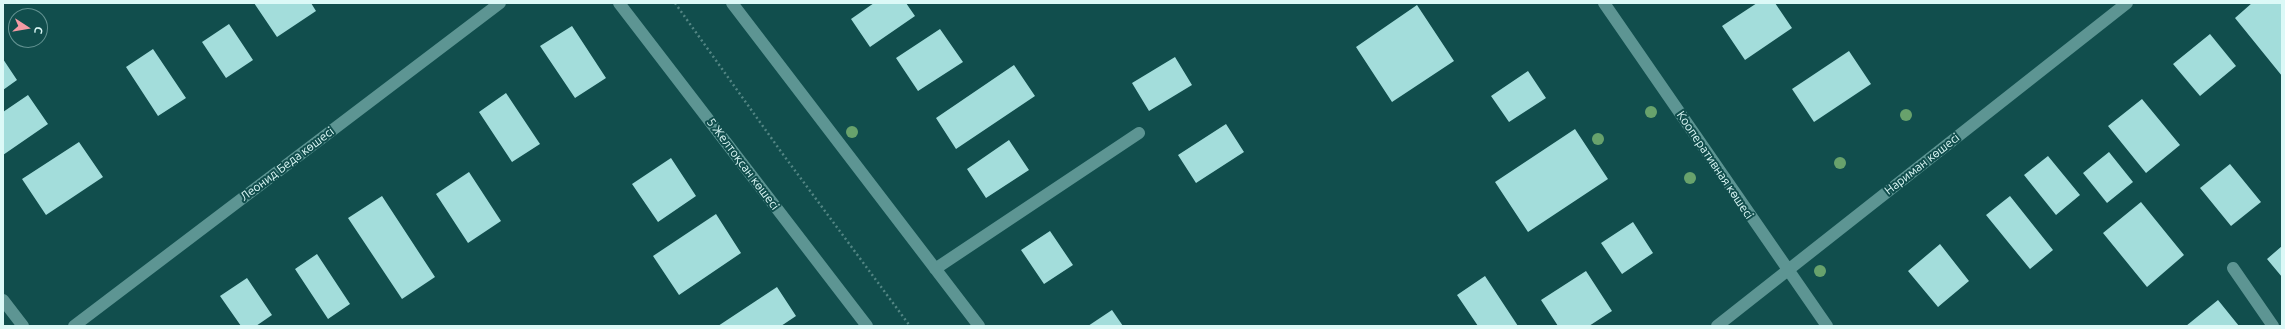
<!DOCTYPE html>
<html>
<head>
<meta charset="utf-8">
<style>
	body { margin:0 }
	#map { position:relative; width:2285px; height:329px; overflow:hidden; background:#114e4d; font-family:Ubuntu,sans-serif }
	canvas { display:block }
	.frame { position:absolute; inset:0; border:4px solid #dcf9f7; pointer-events:none }
	.north { position:absolute; left:8px; top:8px; width:40px; height:40px; box-sizing:border-box; background:#114e4d; border:1px solid #629291; border-radius:50%; rotate:102deg; font-size:11px; font-weight:700; line-height:16px; text-align:center; color:#dcf9f7 }
	.north::after { content:''; display:block; margin:auto; width:14px; height:18px; background:#f49aa4; clip-path:polygon(50% 0,100% 100%,50% 72%,0 100%) }
</style>
</head>
<body>
<div id="map">
<canvas width="2285" height="329"></canvas>
<div class="frame"></div>
<div class="north">С</div>
</div>
<script>
const g = document.querySelector('canvas').getContext('2d');
g.lineJoin = 'round';
function paint(path, color) {
  g.fillStyle = color;
  g.fill(path, 'evenodd');
}
function strokePath(path, color, width, dash) {
  g.strokeStyle = color;
  g.lineWidth = width;
  g.lineCap = dash ? 'butt' : 'round';
  g.setLineDash(dash || []);
  g.stroke(path);
}
function write(font, color, halo, rows, align = 'center') {
  g.font = font + ' Ubuntu,sans-serif';
  g.lineWidth = 4;
  g.setLineDash([]);
  g.textBaseline = 'middle';
  g.strokeStyle = halo;
  g.fillStyle = color;
  for (const [text, x, y, turn = 0] of rows) {
    g.save();
    g.translate(x, y);
    g.rotate((+turn || 0) * Math.PI / 180);
    g.textAlign = isNaN(turn) ? turn : align;
    if (halo) g.strokeText(text, 0, 0);
    g.fillText(text, 0, 0);
    g.restore();
  }
}
const building = new Path2D(`
	M254,3H311L316,11L277,37Z
	M874,3H906L915,16L870,47L851,19Z
	M1757,3H1775L1792,28L1745,60L1722,26Z
	M2252,3H2282V76L2235,18Z
	M1417,5L1454,61L1392,102L1356,47Z
	M229,24L253,60L226,78L202,42Z
	M572,26L606,78L575,98L540,46Z
	M940,29L963,62L918,91L896,58Z
	M2210,34L2236,66L2200,96L2173,64Z
	M153,49L186,98L158,116L126,67Z
	M1849,51L1871,84L1814,122L1792,89Z
	M1175,57L1192,85L1149,111L1132,83Z
	M3,59L17,80L3,90Z
	M1014,65L1035,96L956,149L936,118Z
	M1528,71L1546,98L1509,122L1491,96Z
	M506,93L540,144L512,162L479,112Z
	M28,95L48,124L3,155V112Z
	M2142,99L2180,145L2146,173L2108,126Z
	M1226,124L1244,152L1196,183L1178,155Z
	M1575,129L1608,179L1528,232L1495,182Z
	M1009,140L1029,170L986,198L967,169Z
	M79,142L103,177L46,215L22,179Z
	M2109,152L2133,182L2107,203L2083,173Z
	M2048,156L2080,195L2056,215L2024,175Z
	M671,158L696,196L658,222L632,184Z
	M2230,164L2261,202L2231,226L2200,188Z
	M469,172L501,221L468,243L436,194Z
	M382,196L435,277L402,299L348,218Z
	M2010,196L2053,250L2030,269L1986,215Z
	M2141,202L2184,255L2147,287L2103,233Z
	M716,214L741,253L679,295L653,256Z
	M1633,222L1653,253L1622,274L1601,243Z
	M1050,231L1073,265L1044,284L1021,250Z
	M1940,244L1969,281L1938,307L1908,271Z
	M2282,246V277L2267,259Z
	M317,254L350,304L328,319L295,269Z
	M1586,271L1612,311L1589,326H1558L1541,300Z
	M1485,276L1518,326H1478L1457,295Z
	M247,278L272,315L256,326H241L220,296Z
	M777,287L796,316L781,326H718Z
	M2218,300L2239,326H2186Z
	M1112,310L1123,326H1088Z`);
const path = new Path2D(`
	M675,3L782,153L910,326`);
const minor = new Path2D(`
	M619,3L867,326
	M732,3L979,326
	M1604,3L1827,326
	M2233,268L2273,326
	M935,269L1139,133
	M3,300L23,326
	M74,326L500,3
	M1717,326L2127,3`);
const trees = [
	[1651,112],
	[1906,115],
	[852,132],
	[1598,139],
	[1840,163],
	[1690,178],
	[1820,271]
];
const streetNames = [
	["Леонид Беда көшесі",287,164,-37],
	["5 Желтоқсан көшесі",743,164,53],
	["Нариман көшесі",1922,164,-38],
	["Кооперативная көшесі",1715,165,56]
];
paint(building, '#a3dddb');
strokePath(path, '#538684', 2.5, [2, 3]);
strokePath(minor, '#5d9593', 12);
g.fillStyle = '#68a26c';
for (const [x, y] of trees) {
  g.beginPath();
  g.arc(x, y, 6, 0, 2 * Math.PI);
  g.fill();
}
write('12px', '#dcf9f7', '#114e4d', streetNames);
</script>
</body>
</html>
